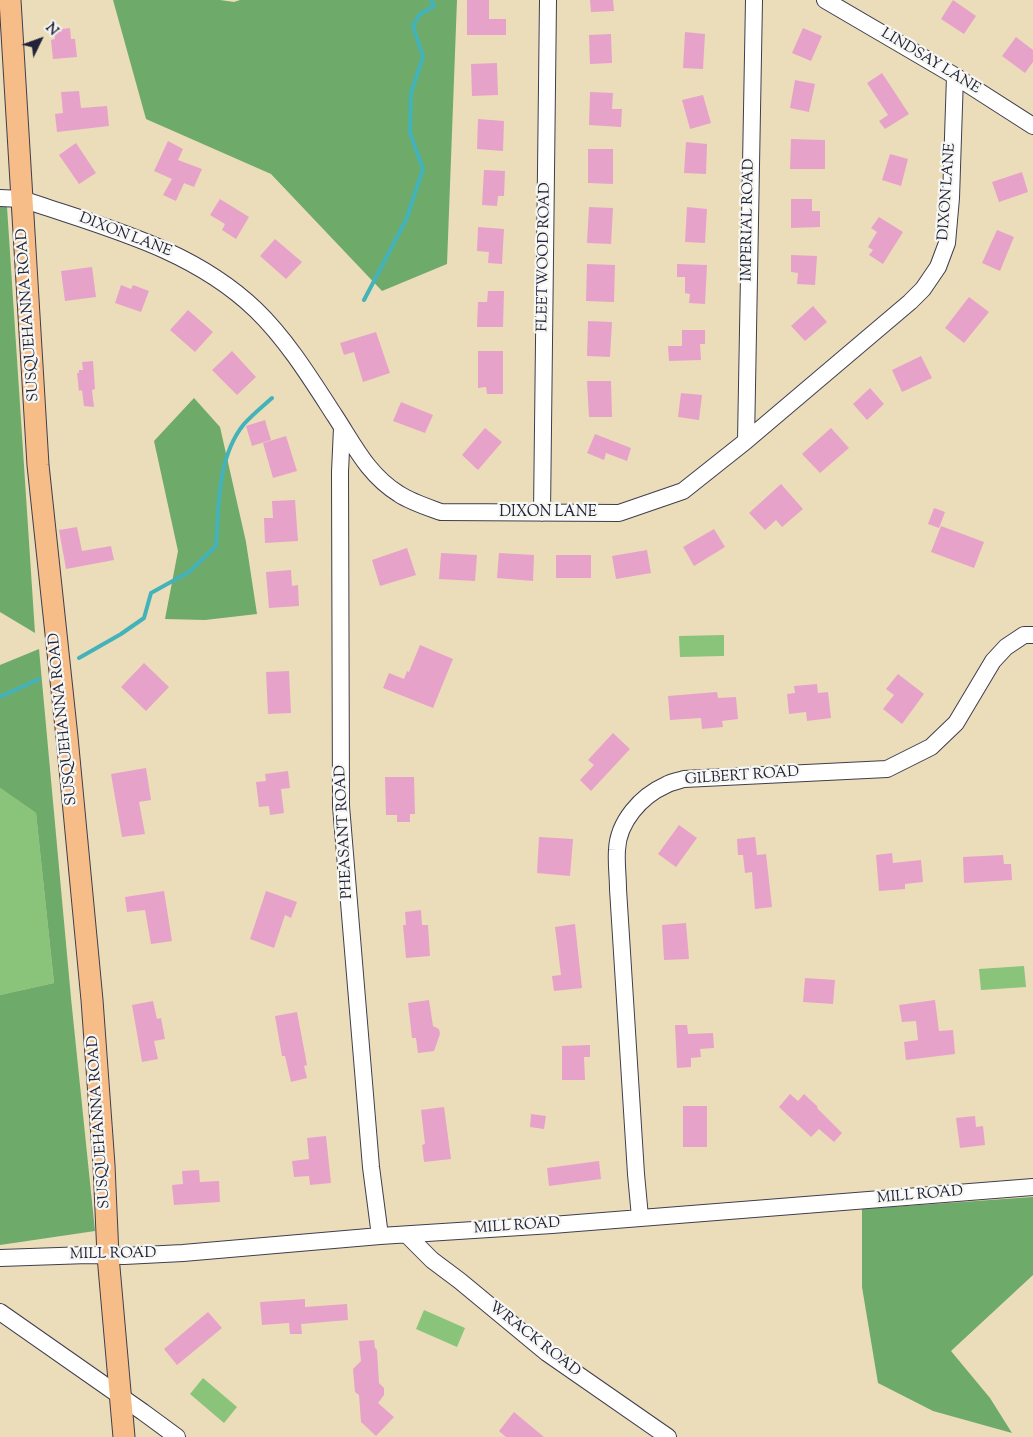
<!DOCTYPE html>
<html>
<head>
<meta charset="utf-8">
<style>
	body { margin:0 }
	#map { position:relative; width:1033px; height:1437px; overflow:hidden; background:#ebddb9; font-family:"Sorts Mill Goudy",serif }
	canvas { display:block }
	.north { position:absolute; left:15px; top:15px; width:50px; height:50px; -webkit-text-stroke:4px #f6f6f2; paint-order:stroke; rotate:48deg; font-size:14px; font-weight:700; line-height:20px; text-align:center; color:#22223b }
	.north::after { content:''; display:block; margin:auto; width:18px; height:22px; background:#22223b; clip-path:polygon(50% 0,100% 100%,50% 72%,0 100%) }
</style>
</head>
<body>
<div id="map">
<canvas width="1033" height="1437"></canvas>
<div class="north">N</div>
</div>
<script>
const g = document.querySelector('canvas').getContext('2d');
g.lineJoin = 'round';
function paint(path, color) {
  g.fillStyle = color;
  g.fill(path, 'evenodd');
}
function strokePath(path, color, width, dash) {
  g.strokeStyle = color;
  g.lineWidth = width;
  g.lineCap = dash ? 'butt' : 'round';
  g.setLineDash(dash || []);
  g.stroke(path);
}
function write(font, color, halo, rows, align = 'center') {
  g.font = font + ' "Sorts Mill Goudy",serif';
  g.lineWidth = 4.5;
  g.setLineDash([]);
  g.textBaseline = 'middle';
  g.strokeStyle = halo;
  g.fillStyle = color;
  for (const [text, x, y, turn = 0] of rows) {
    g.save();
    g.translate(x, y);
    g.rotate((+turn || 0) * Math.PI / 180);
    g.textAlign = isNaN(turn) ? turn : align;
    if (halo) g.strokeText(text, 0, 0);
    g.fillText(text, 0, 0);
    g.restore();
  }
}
const green = new Path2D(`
	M724,635V656L680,657L679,636Z
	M0,788L36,813L54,983L0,995Z
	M1024,966L1026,987L981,990L979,969Z
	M424,1310L465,1328L457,1347L416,1329Z
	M203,1378L237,1407L224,1423L190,1394Z`);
const forest = new Path2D(`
	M113,0H220L234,2L240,0H457L447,264L382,291L271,174L146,119Z
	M0,206L7,207L35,633L0,612Z
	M194,398L220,427L246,542L257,614L205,620L165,619L178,551L154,441Z
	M39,649L71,998L95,1231L0,1245V995L54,983L36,813L0,788V665Z
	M1033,1197V1275L951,1351L990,1398L1012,1433L933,1411L878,1383L862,1287V1209Z`);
const stream = new Path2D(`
	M364,300L406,220L423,169L410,133L411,93L423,57L413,26L419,15L434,6L431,0
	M79,658L121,634L144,618L151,593L189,572L216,546C219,506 217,457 244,424C252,415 263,406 272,398
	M0,697L39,679`);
const building = new Path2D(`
	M467,0H489V19H506V35H467Z
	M590,0H613L614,11L591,12Z
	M953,0L976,16L964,34L941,19Z
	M70,28L71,39H75L77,57L53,59L51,40L55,39L54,30Z
	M803,28L822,36L811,61L792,53Z
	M685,32L705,34L703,69L683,68Z
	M611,34L612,63L590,64L589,35Z
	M1016,37L1033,50V62L1025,73L1002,56Z
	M497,63L498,95L472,96L471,64Z
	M882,73L909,114L885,129L879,121L888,115L867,83Z
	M795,80L815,84L809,112L790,108Z
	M79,91L81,108L107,106L109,126L57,132L55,114L63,113L61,92Z
	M590,92L613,93L612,109H622L621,127L589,125Z
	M703,95L711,123L690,129L682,100Z
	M478,119L504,121L503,151L477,149Z
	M791,139L825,140V169H790Z
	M168,141L183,149L178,160L202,169L194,187L184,183L176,201L163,195L172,179L154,171Z
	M686,142L707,144L706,174L684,173Z
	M76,143L96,173L79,184L59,155Z
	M588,149H613V184L588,183Z
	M890,154L908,159L901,186L882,180Z
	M484,170L505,171L504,196H498L497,206L482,205Z
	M1022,172L1028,192L999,202L992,182Z
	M220,199L249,217L236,239L222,230L225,224L210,215Z
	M791,199H812V211H820V227L791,228Z
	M589,207L613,208L611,244L587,243Z
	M687,207L707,209L705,243L685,242Z
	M879,217L903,232L883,264L869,255L873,250L868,247L877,232L871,228Z
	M478,227L504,229L502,264L488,263L489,252L477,251Z
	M997,230L1014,237L1000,271L982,263Z
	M275,239L302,262L286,279L260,256Z
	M791,255L817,256L815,285L797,284L798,273L791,272Z
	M587,264L615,265L614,302L586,301Z
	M677,264L707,265L705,304L689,303L690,294L685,293V277H677Z
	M92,267L96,297L65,301L61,271Z
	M121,285L131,289L133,285L149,291L141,312L115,303Z
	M488,291H504L503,327H477L478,302H487Z
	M969,297L989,312L964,343L945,328Z
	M813,306L827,322L805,341L791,326Z
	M188,310L213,332L195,352L170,330Z
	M588,321L612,322L610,357L587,356Z
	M682,330H705V344H700L701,360L669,361L668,346H682Z
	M376,332L390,373L363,382L354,352L344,355L340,343Z
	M232,351L256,377L237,395L212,370Z
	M478,351H503V394H487L486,387L478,388Z
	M921,356L932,378L902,392L892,370Z
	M93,361L95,389L92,390L94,407L84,406L82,390L79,391L77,373H79V370H83L82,362Z
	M587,381H611L612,417H589Z
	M870,388L884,404L867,420L853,404Z
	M681,393L702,395L699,420L678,417Z
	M401,402L433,415L425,433L393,421Z
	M265,420L271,440L252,446L246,426Z
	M485,428L502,442L478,470L462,455Z
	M831,428L849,448L820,473L802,454Z
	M595,434L631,448L627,461L606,453L604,460L587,453Z
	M286,436L297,471L273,478L263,443Z
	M781,484L803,509L782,527L776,520L765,530L749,513Z
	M295,500L298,541L265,543L264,518H273L272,501Z
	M934,508L945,512L939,528L928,524Z
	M941,526L984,542L974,568L931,552Z
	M77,527L82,551L111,546L114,560L66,569L59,530Z
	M714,529L725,547L694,566L683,547Z
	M407,548L416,575L380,586L372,560Z
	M647,550L651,573L616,579L612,556Z
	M441,553L477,555L475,581L439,579Z
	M499,553L534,555L533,581L497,578Z
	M556,555H591V578H556Z
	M291,570L292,586L298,585L299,606L269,608L266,572Z
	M420,645L453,659L433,708L383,688L389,673L404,679L407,671L409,672Z
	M144,663L169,687L146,711L121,687Z
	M289,671L291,713L268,714L266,672Z
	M898,674L924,694L902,724L883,709L894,695L886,689Z
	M817,684L818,693L828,692L831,718L807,721L806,712L789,714L787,694L795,693L794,686Z
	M717,692L718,698L736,697L738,719L722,721L723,727L702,729L701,718L670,720L668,696Z
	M613,733L630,749L591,791L580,780L594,765L588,760Z
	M146,768L151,800L139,802L145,834L122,837L111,774Z
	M288,771L290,788L281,789L284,813L270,815L269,806L259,807L256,782L266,781L265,774Z
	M385,777H414L415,814H410V822H397V815H386Z
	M679,825L697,838L676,867L658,854Z
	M539,837L573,839L570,876L537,873Z
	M755,837L757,855L766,854L772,907L755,909L752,872L745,873L743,855H738L737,839Z
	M892,853L893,863L921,860L923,882L905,884V889L879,891L876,855Z
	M1003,855L1004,864H1011L1012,880L964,883L963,857Z
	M164,891L172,941L151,944L145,910L127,912L125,897Z
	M266,891L297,902L291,918L285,915L274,948L250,939Z
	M421,910L422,925H428L430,956L406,958L403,925H406L405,912Z
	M686,923L689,959L664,960L662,925Z
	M575,924L582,988L554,991L552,976L561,975L555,927Z
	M805,978L835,980L833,1004L803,1002Z
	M429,1000L433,1026L439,1029L440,1034L434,1051L418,1053L416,1038H412L408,1003Z
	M935,1000L939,1031L953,1030L955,1054L906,1060L904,1042L918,1040L916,1021L902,1022L899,1005Z
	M153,1001L157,1019L161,1018L165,1039L154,1041L158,1059L142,1062L132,1005Z
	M297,1012L307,1065L304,1066L307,1078L291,1082L285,1056H282L275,1016Z
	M675,1025H687L688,1034L713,1033L714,1048L700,1049L701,1057L691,1058V1067L677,1068Z
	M590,1045V1057H584L585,1080H562V1046Z
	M790,1094L798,1101L804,1094L818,1107L817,1108L842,1133L834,1142L819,1129L811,1137L779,1107Z
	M683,1106H707V1147H683Z
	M444,1107L451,1159L424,1162L422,1145L425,1144L421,1110Z
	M531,1114L546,1116L544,1129L530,1127Z
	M975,1116L976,1127L983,1126L985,1145L960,1148L956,1118Z
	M326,1136L331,1183L310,1185L309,1176L294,1177L292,1161L309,1159L307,1138Z
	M599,1161L601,1179L549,1186L547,1168Z
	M199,1170L200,1182L219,1181L220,1202L174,1205L172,1185L183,1184L182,1171Z
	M305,1299V1307L347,1304L348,1320L301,1324L302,1334H290L289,1323L262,1325L260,1302Z
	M208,1312L222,1328L177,1365L164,1349Z
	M374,1340L375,1348L377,1350L379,1383L384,1388V1395L378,1403L394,1417L376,1436L361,1422L359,1395L355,1392L353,1369L361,1361L359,1341Z
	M514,1412L544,1437H506L499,1431Z`);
const minor = new Path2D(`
	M825,0L955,76L1033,126
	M0,198L22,199C103,227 192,248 256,310C287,340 311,379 335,416C354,445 368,475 399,494C411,502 427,507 441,512L619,513L683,491L746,441L910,302L923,289L938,267L947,243L951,198L955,76
	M342,428L340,472L341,806L371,1167L380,1236
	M746,441L754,0
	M542,513L548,0
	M640,1217L636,1174L618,889C618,876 616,863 617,850C618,822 641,796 666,785C671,782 678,781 684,779L887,769L931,747L956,723L993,661L1006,647L1024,635H1033
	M407,1235L432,1260L460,1281L547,1353L668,1437
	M0,1258L88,1255L124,1256L183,1253L380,1236L552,1225L1033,1187
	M0,1312L143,1412L177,1437`);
const major = new Path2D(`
	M10,0L38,465L67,737L92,1000L104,1165L108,1256L124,1437`);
const streetNames = [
	["LINDSAY LANE",930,62,31],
	["DIXON LANE",948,192,-86],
	["IMPERIAL ROAD",749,220,-89],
	["DIXON LANE",125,236,21],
	["FLEETWOOD ROAD",545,257,-89],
	["SUSQUEHANNA ROAD",29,315,-94],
	["DIXON LANE",548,513],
	["SUSQUEHANNA ROAD",64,719,-96],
	["GILBERT ROAD",742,777,-4],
	["PHEASANT ROAD",345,832,-93],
	["SUSQUEHANNA ROAD",100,1122,-94],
	["MILL ROAD",920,1196,-5],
	["MILL ROAD",517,1227,-4],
	["MILL ROAD",113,1255,-1],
	["WRACK ROAD",534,1340,38]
];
paint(green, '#89c47a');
paint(forest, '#6eaa6a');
strokePath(stream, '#43b3b9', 4);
paint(building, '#e7a2ca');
strokePath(minor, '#403e4e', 18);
strokePath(major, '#403e4e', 23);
strokePath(minor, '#fff', 16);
strokePath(major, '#f7bd88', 21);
write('15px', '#22223b', '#f6f6f2', streetNames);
</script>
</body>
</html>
